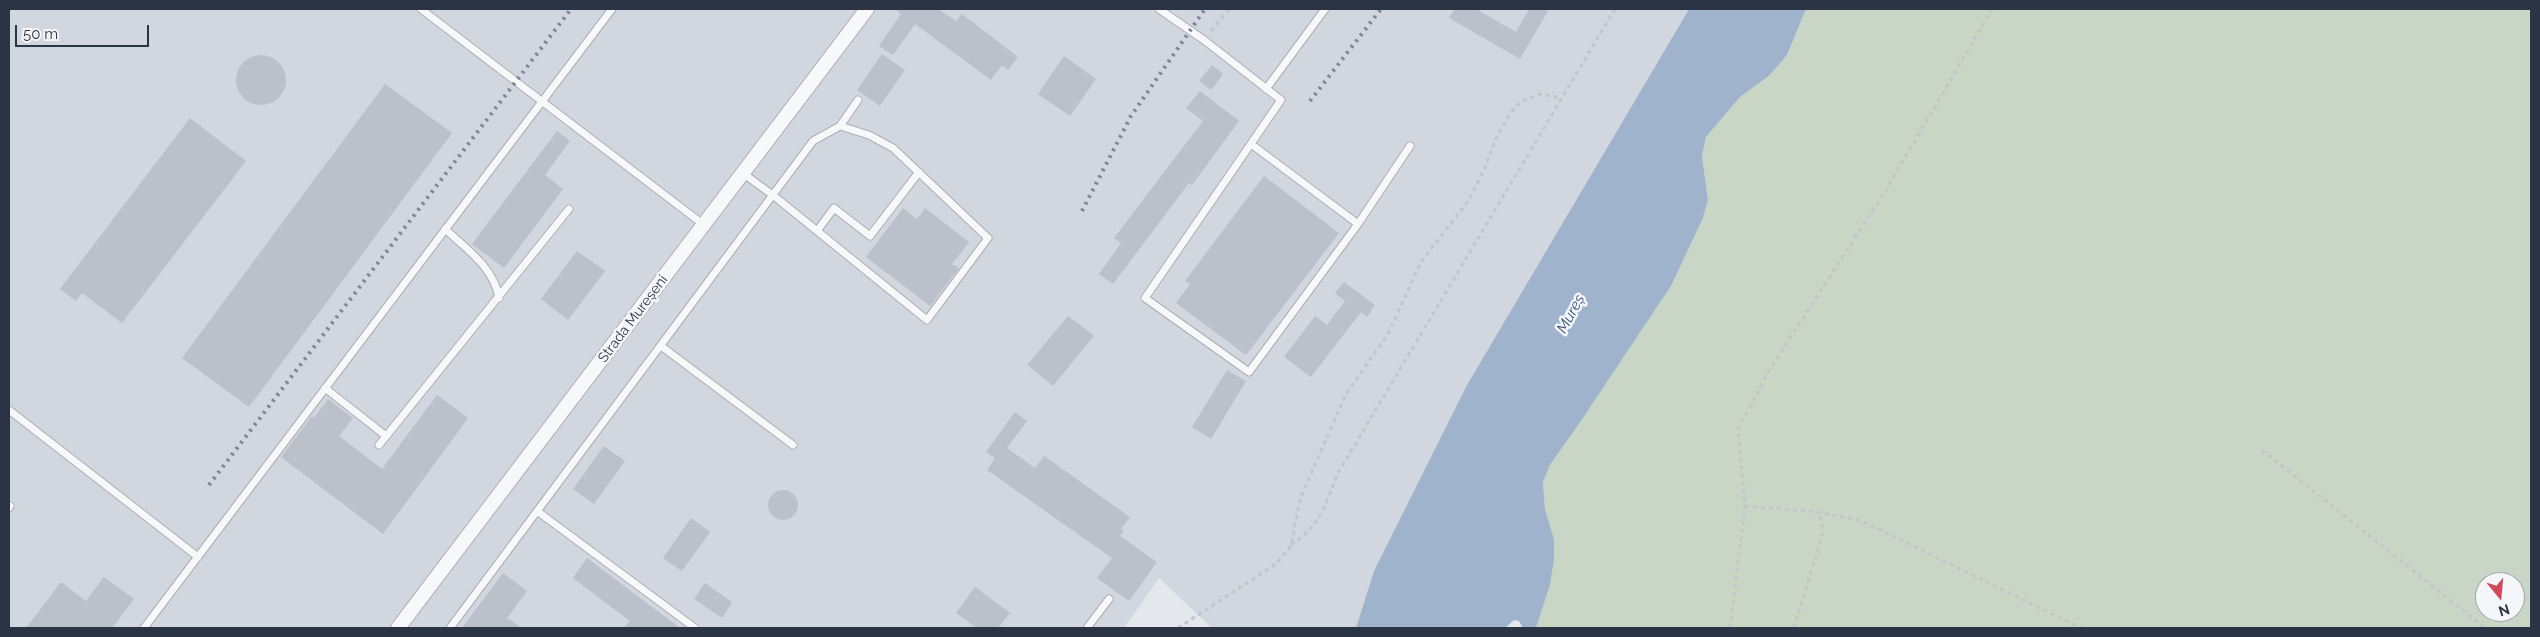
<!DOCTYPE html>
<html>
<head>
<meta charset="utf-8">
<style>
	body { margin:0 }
	#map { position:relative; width:2540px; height:637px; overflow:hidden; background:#e4e7ec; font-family:Raleway,sans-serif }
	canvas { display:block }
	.frame { position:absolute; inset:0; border:10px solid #2b3445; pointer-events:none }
	.north { position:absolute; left:2475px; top:572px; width:50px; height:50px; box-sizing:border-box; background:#f4f6f9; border:1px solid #a4a8b1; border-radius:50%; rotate:163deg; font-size:14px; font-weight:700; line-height:20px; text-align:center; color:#2b3445 }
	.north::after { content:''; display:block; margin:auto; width:18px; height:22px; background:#d1495b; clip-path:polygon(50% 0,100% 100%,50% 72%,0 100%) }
	.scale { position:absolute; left:15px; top:25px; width:134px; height:22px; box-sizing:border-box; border:2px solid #2b3445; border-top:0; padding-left:6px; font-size:15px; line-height:18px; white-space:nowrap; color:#2b3445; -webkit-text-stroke:4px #f4f6f9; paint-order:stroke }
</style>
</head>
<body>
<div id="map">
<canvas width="2540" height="637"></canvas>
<div class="frame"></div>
<div class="north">N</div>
<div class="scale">50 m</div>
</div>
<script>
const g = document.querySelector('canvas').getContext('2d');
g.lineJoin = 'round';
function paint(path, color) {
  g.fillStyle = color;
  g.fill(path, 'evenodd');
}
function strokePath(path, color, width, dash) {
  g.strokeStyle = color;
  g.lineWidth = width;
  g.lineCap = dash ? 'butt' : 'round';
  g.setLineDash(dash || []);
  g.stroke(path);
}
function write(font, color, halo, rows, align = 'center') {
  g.font = font + ' Raleway,sans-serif';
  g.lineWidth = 5;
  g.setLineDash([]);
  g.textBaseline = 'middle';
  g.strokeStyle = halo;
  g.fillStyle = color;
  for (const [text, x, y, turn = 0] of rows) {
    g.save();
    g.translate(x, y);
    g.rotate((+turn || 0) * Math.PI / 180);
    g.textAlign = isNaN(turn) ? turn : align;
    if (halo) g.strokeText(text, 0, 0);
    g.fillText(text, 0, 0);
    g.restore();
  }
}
const built = new Path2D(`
	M9,9H1689L1467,385L1374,571L1356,628H1212L1159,578L1124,628H9Z`);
const green = new Path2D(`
	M1806,9H2531V628H1536L1550,585L1554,560V539L1545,509L1543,482L1550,465L1581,421L1671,286L1703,218L1708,200L1702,156L1706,137L1740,97L1770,75L1787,55ZM2485,582H2515V612H2485Z`);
const water = new Path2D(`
	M1689,9H1806L1787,55L1770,75L1740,97L1706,137L1702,156L1708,200L1703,218L1671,286L1581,421L1550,465L1543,482L1545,509L1554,539V560L1550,585L1536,628H1523L1519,621L1514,620L1505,628H1356L1374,571L1467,385Z`);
const building = new Path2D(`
	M895,9H938L956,21L962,14L1018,57L1008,70L1002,65L991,80L915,24L893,55L879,46L901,14Z
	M1454,9H1476L1516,32L1529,9H1549L1520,59L1449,18Z
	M882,54L905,70L880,106L857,90Z
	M236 80a25 25 0 1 1 50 0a25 25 0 1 1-50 0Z
	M1064,56L1096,79L1070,116L1038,94Z
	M1212,65L1223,74L1211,90L1199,81Z
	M385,84L452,133L249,407L182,358Z
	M1200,91L1239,121L1192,185L1189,183L1113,284L1099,274L1121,243L1114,238L1203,121L1186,108Z
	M190,118L246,161L122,323L82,293L76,301L60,289Z
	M557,131L570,141L545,175L563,189L504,268L472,244Z
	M1264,176L1339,233L1246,355L1176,303L1190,284L1185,281Z
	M903,208L917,219L925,208L969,242L952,264L959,268L930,306L866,257Z
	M577,251L605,271L568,320L541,299Z
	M1344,282L1375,305L1367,317L1361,312L1311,377L1284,357L1315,316L1327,325L1345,301L1335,293Z
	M1068,316L1094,336L1053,386L1027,365Z
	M1227,370L1246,381L1211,439L1192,427Z
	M437,395L468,418L383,534L281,457L312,416L314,418L328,399L353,418L339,436L382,469Z
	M1015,412L1027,421L1007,448L1035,468L1044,456L1130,517L1121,529L1124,531L1120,536L1157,562L1129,601L1097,578L1112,558L987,470L995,458L986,452Z
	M604,446L625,461L594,504L573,489Z
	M768 505a15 15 0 1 1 30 0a15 15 0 1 1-30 0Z
	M691,518L710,532L682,571L663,558Z
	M587,558L680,628H624L630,621L573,578Z
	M503,573L527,591L507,618L522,628H462Z
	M104,577L134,599L112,628H26L61,582L86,601Z
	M705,583L732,602L722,618L694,599Z
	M975,587L1010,613L998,628H977L956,613Z`);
const path = new Path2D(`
	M1211,31L1229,9
	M2262,450L2485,628
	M1745,506L1819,512L1862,521L2079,627L2087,628
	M1291,545C1321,525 1325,505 1338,473L1615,9
	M1178,628L1276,564L1291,546L1300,499L1346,394L1388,334L1421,262L1469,200L1484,170L1496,138L1510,113L1522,101L1541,94L1561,98
	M1730,628L1745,506L1738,429L1770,369L1886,190L1992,9
	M1794,628L1823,532L1819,512`);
const service = new Path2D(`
	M421,9L704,225
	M1159,9L1204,40L1281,100L1145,298L1249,372L1358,224L1410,146
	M1266,89L1325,9
	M1251,144L1358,224
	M744,174L774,196L927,320L988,238L893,148L869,135L840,126
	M445,229C467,249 494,268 499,298
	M817,231L834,208L870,236L919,172
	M661,346L793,445
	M325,388L386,436
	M9,410L198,557
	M379,445L569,209
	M9,508L10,506
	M537,511L695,628
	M144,628L612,9
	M450,628L813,141L840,126L858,100
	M1087,628L1109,599`);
const minor = new Path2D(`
	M398,628L867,9`);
const rail = new Path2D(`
	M1310,101L1381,9
	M1082,211L1131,116L1205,9
	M209,485L571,9`);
const streetNames = [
	["Strada Mureșeni",633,319,-53]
];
const waterNames = [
	["Mureș",1571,314,-61]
];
paint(built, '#d2d6de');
paint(green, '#c9d6c5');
paint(water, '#9fb4cc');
paint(building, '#bbc0ca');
strokePath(service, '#a9aeb7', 9);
strokePath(minor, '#a9aeb7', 16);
strokePath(path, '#c2c5cb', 3, [4, 4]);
strokePath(service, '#f7f8fa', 7);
strokePath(minor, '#f7f8fa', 14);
strokePath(rail, '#7d8696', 4, [2.5, 5]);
write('14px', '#2b3445', '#f4f6f9', streetNames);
write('italic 15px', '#34527a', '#f4f6f9', waterNames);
</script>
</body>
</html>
